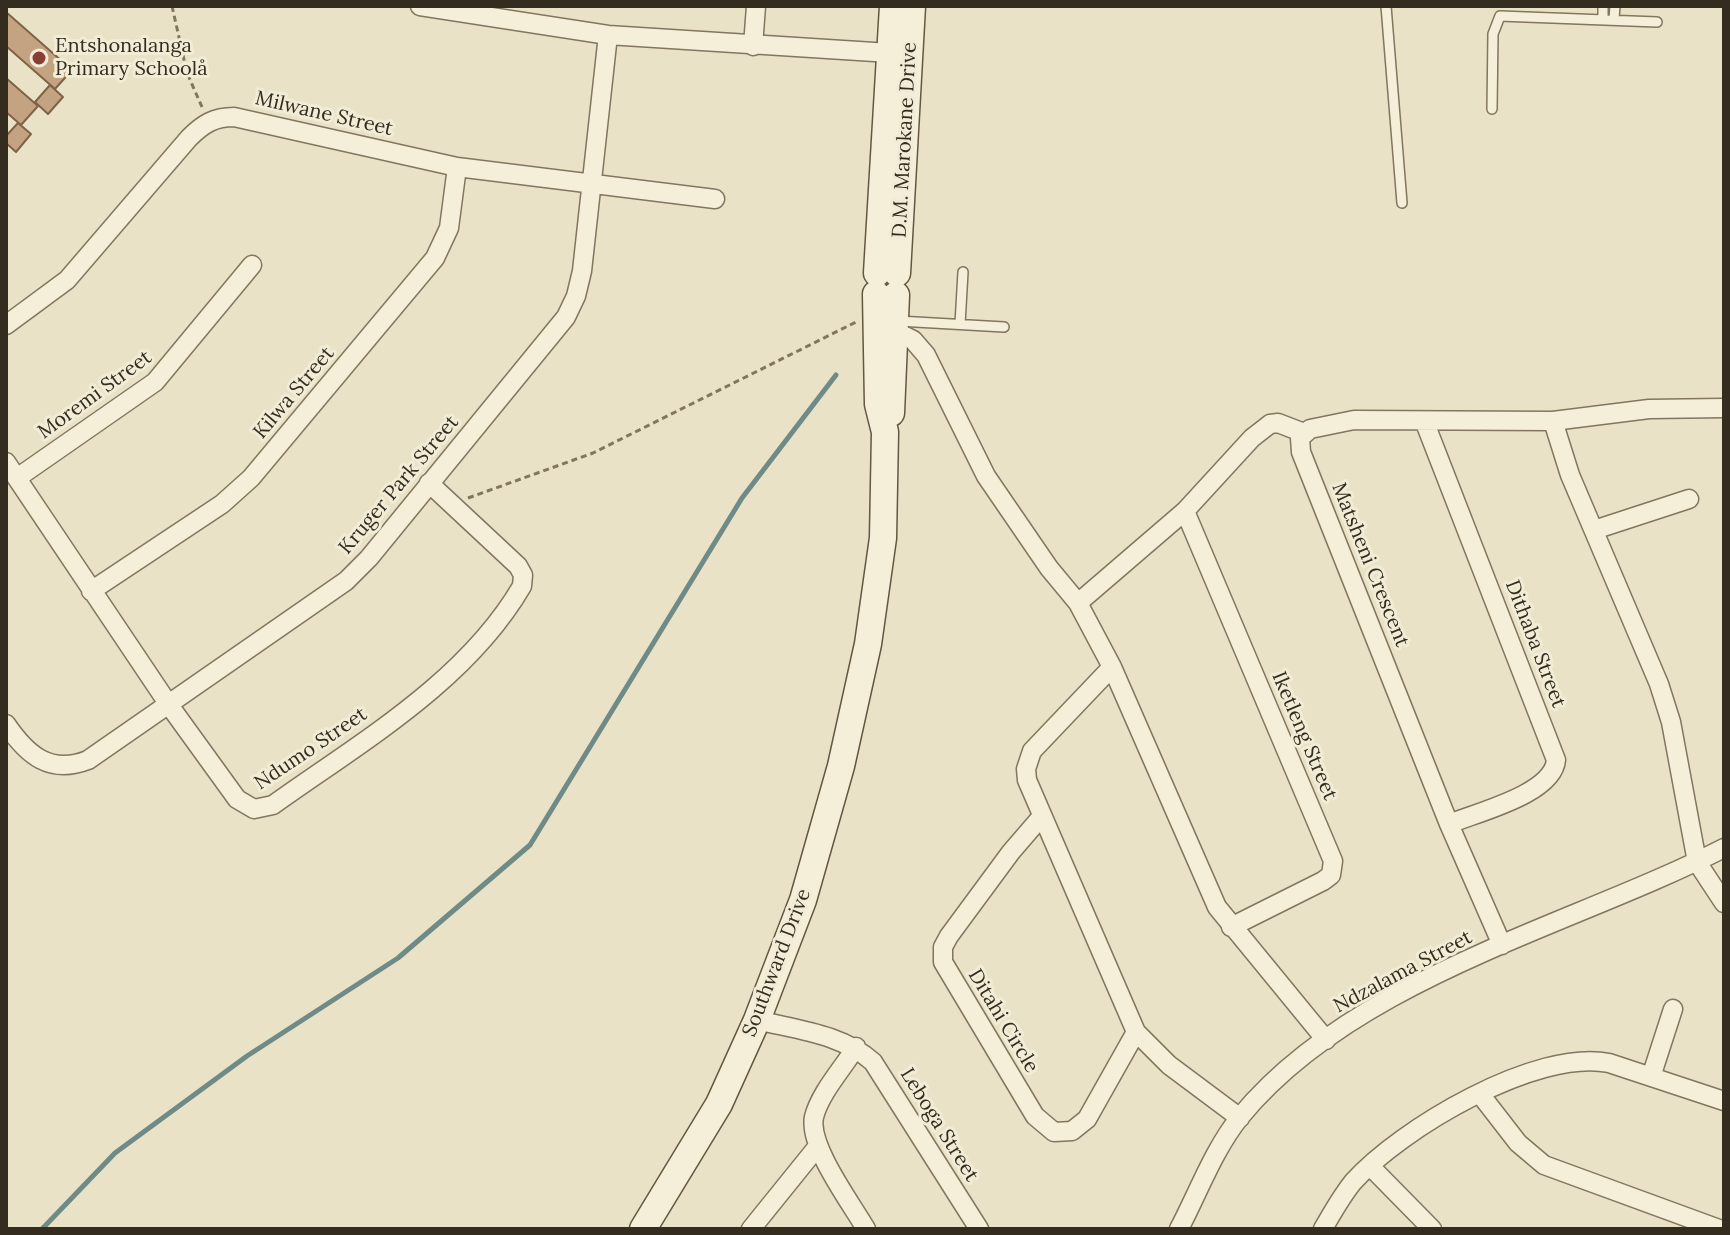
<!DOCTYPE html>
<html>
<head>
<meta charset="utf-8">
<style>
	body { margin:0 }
	#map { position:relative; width:1730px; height:1235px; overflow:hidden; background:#e9e2c7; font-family:Lora,serif }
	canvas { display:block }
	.frame { position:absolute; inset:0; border:8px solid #352c20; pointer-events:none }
</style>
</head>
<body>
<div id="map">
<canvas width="1730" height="1235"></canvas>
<div class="frame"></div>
</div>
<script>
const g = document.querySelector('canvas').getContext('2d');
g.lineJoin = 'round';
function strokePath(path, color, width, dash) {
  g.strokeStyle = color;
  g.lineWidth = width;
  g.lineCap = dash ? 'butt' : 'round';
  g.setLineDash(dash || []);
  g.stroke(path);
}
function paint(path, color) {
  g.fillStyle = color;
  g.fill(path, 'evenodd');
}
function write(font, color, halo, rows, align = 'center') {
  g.font = font + ' Lora,serif';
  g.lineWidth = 6;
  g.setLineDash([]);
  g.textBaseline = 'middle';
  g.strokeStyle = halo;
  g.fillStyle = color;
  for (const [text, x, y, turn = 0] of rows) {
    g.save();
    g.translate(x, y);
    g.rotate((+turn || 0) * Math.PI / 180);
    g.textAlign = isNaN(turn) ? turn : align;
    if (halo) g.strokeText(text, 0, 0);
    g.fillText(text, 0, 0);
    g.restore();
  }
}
const stream = new Path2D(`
	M42,1229L115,1153L247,1056L398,958L530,845L742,498L836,375`);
const building = new Path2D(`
	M6,12L72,70L55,89L6,46Z
	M6,78L38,106L21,125L6,112Z
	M50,85L63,97L48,114L35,102Z
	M18,123L31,134L16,152L6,143V136Z`);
const path = new Path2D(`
	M172,6L187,73L202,107
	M468,498L593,453L858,321`);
const lane = new Path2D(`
	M1386,6L1402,203
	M1603,18V6
	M1614,19L1615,6
	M1492,109L1493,34L1500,16L1657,22
	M898,321L1004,327
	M960,324L963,272`);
const street = new Path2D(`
	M420,6L608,35L890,53
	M753,46L756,6
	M6,325L67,280L189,138C203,124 214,117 234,117L457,167L715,199
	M895,331L913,340L926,355L986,476L1049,568L1078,603
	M1553,421L1570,475L1659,684L1671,722L1697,862L1724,903
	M1425,423L1556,760C1553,794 1478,812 1449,824
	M1304,433L1278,423L1270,424L1252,438L1185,511L1078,603L1112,667L1217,907L1326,1040
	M6,462L169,705L237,799L254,809L273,805C361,742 466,682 522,586L523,575L518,566L429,483
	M17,478L155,382L252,265
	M1185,511L1333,861L1331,875L1323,881L1231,927
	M1594,530L1689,499
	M91,591L222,504L251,478L435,258L449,228L457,167
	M1112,667L1032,751L1026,769L1027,780L1136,1032L1169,1065L1240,1118
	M6,724C27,755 50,775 88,760L346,581L369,558L566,317L576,296L582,271L608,35
	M1042,816L1011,852L949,936L943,947V962L1035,1116L1054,1132L1072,1131L1087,1119L1136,1032
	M1502,945L1449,824L1301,452L1300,438L1310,429L1354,420L1553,421L1649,409L1724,408
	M757,1020C798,1030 842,1034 873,1062L979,1229
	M856,1047C843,1068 820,1093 814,1117C808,1146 851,1203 866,1229
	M1651,1077L1673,1009
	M1480,1094L1518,1143L1544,1165L1719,1229
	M1370,1166L1432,1229
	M751,1229L818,1146
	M1179,1229C1198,1193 1214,1149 1240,1117C1354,978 1569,927 1724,848
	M1323,1229C1332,1213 1341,1197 1353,1182C1400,1129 1537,1048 1609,1063L1724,1101`);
const secondary = new Path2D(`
	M877,273L893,6
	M897,273L912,6
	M891,413L896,295
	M643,1229L719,1104L757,1020L803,900L841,766L868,644L883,538L885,432L878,404L876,294`);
const markers = [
	[39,58,8,"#8a3e36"]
];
const poiNames = [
	["Entshonalanga",55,46],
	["Primary Schoolå",55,69]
];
const streetNames = [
	["Milwane Street",324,114,13],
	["D.M. Marokane Drive",905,140,-87],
	["Kilwa Street",294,393,-50],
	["Moremi Street",95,395,-36],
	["Kruger Park Street",399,485,-50],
	["Matsheni Crescent",1370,565,68],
	["Dithaba Street",1535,644,69],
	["Iketleng Street",1304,736,67],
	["Ndumo Street",311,749,-34],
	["Southward Drive",777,963,-69],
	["Ndzalama Street",1403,972,-28],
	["Ditahi Circle",1003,1021,59],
	["Leboga Street",939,1125,58]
];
strokePath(stream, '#6f8b87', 5);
paint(building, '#c3a382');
strokePath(building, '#7f6347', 2);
strokePath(lane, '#83755f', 12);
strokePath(street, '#83755f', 21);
strokePath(secondary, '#645742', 29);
strokePath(path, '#83755f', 3, [6, 4]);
strokePath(lane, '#f5efd9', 9);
strokePath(street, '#f5efd9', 18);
strokePath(secondary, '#f5efd9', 26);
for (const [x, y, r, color] of markers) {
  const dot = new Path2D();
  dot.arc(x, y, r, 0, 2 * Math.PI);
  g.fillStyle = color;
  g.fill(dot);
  strokePath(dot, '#f1ecd6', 3);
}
write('20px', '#352c20', '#f1ecd6', poiNames, 'left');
write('20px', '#352c20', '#f1ecd6', streetNames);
</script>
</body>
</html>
